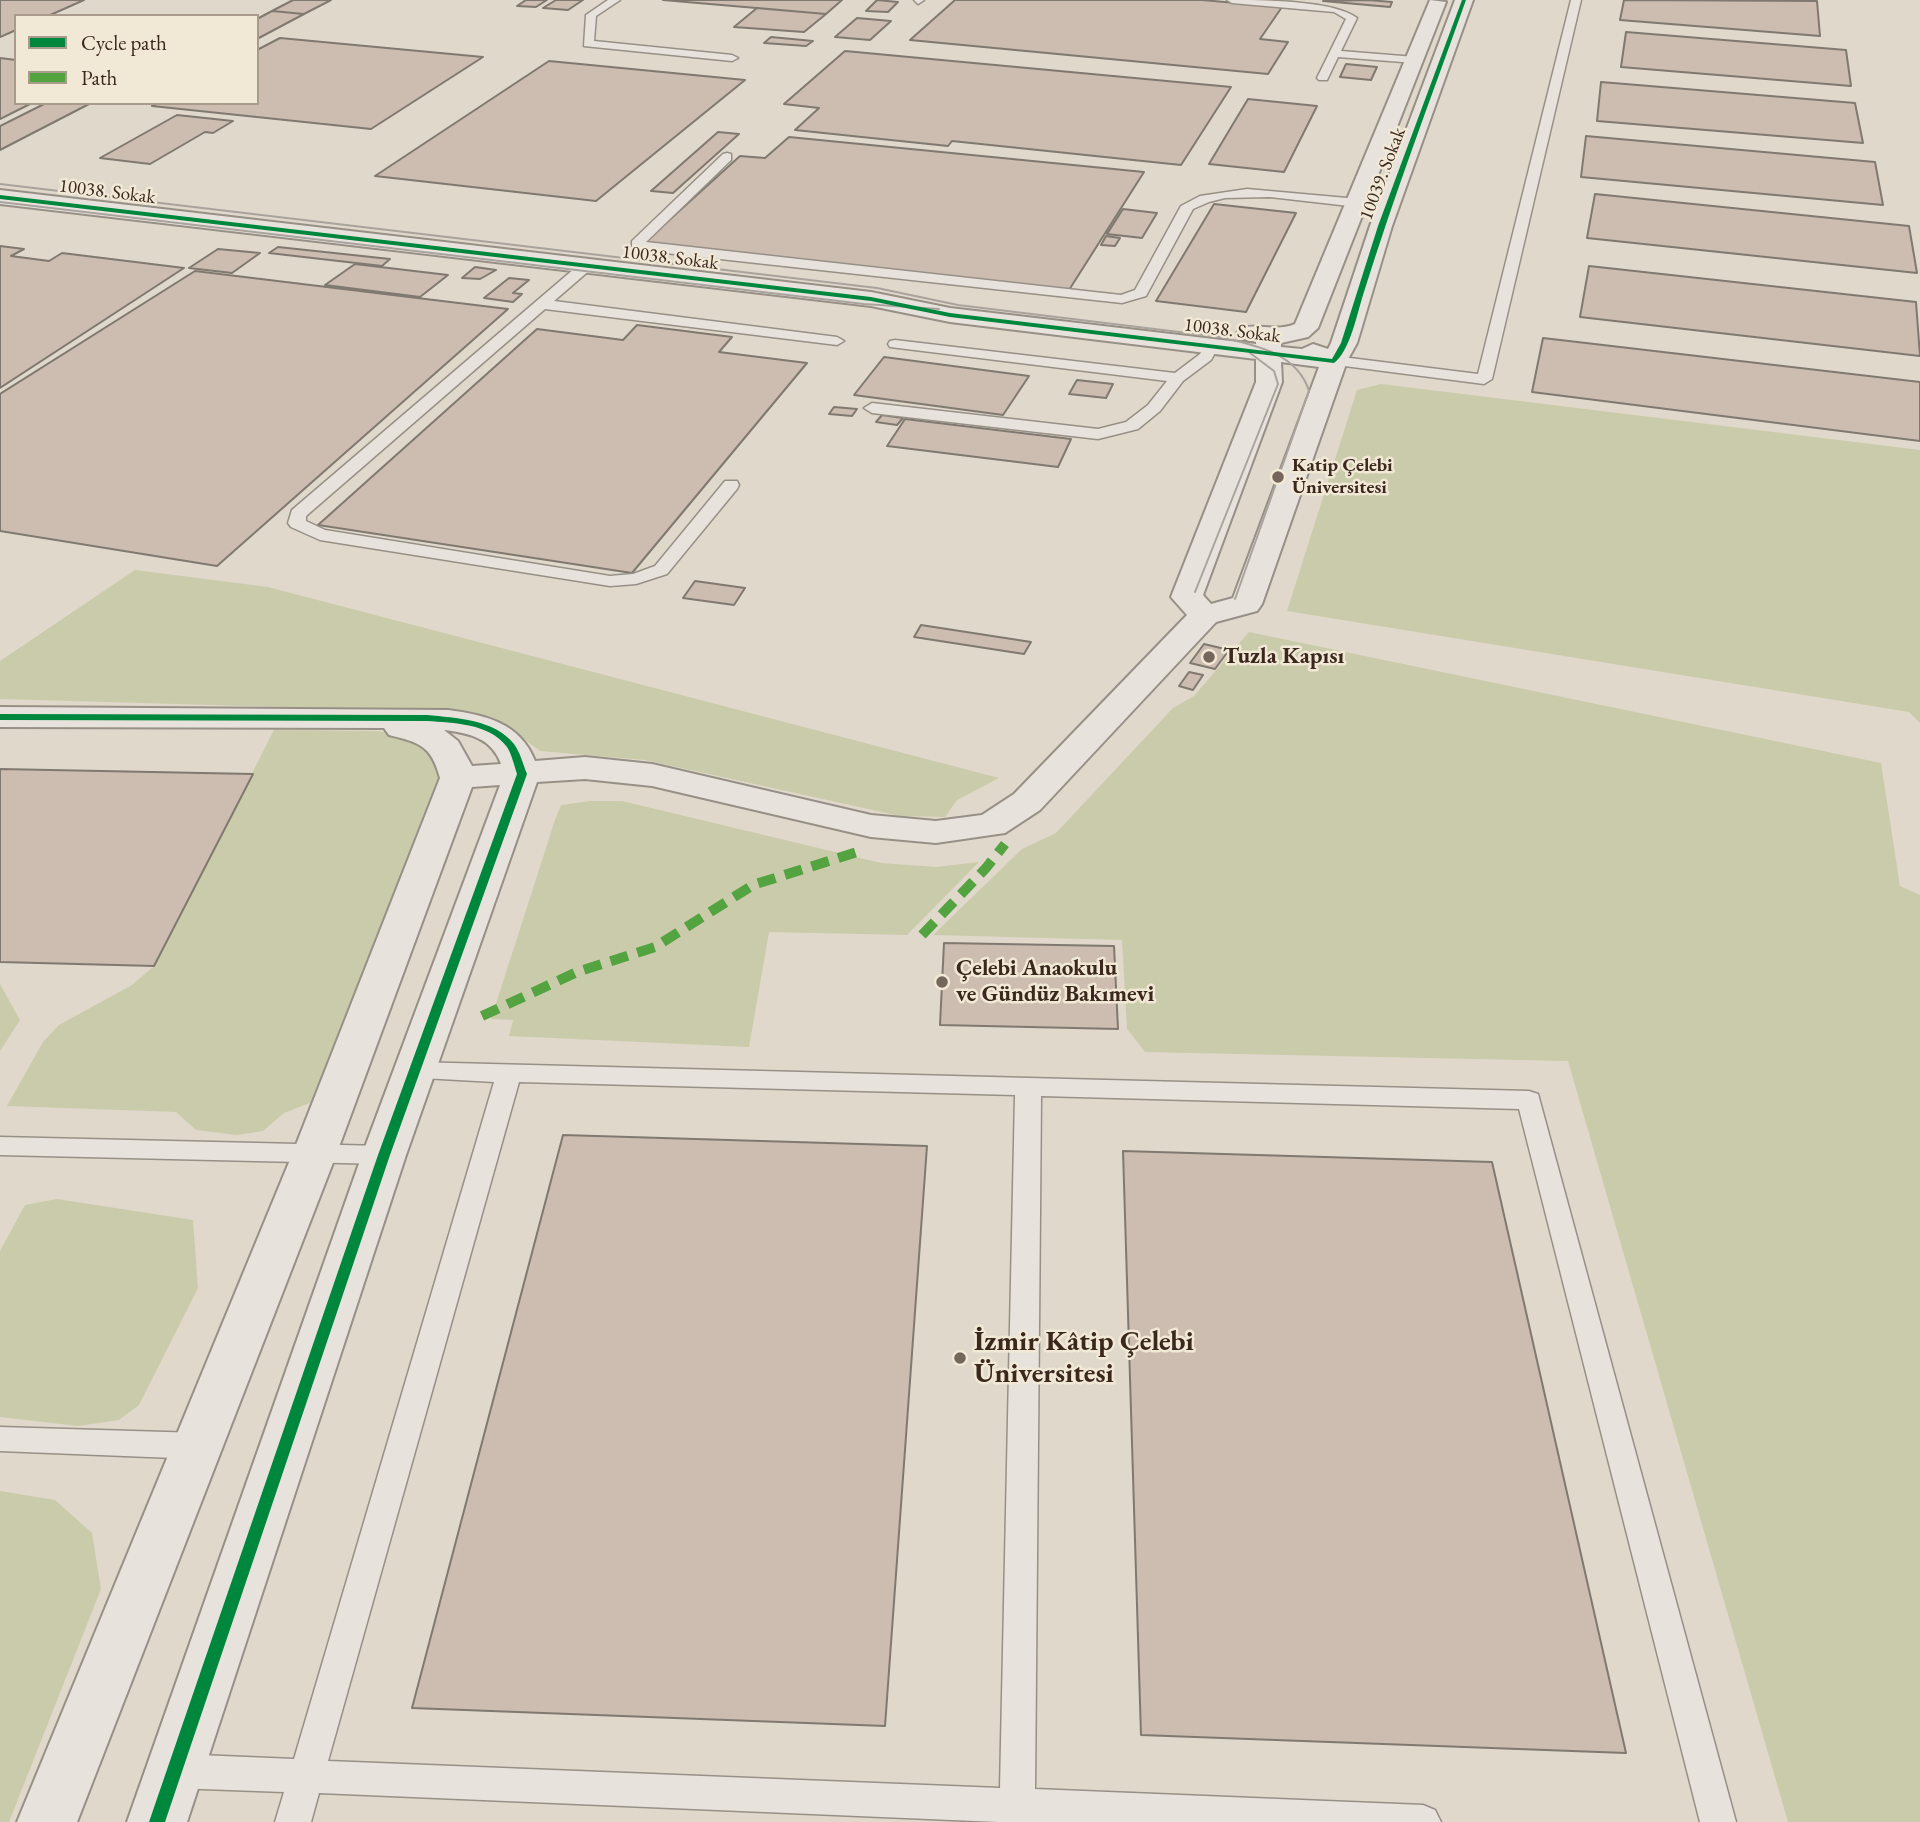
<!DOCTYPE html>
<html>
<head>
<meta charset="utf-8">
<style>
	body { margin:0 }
	#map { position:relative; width:1920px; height:1822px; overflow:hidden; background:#e0d8ca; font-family:"EB Garamond",serif }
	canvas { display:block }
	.legend { position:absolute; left:14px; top:14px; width:245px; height:91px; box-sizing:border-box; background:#f1e8d6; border:2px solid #a89b8c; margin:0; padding:9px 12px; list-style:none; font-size:21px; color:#3a281e }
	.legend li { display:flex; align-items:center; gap:14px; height:35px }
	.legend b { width:35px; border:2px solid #a89b8c }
</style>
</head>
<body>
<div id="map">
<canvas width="1920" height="1822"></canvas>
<ul class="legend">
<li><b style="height:9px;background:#00873e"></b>Cycle path</li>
<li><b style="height:9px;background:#54a341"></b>Path</li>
</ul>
</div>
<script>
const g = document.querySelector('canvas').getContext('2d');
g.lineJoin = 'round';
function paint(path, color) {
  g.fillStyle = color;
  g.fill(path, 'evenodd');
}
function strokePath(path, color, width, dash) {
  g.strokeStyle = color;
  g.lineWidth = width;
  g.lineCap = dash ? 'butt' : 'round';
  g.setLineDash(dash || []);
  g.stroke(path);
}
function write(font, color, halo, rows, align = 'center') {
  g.font = font + ' "EB Garamond",serif';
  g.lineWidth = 5;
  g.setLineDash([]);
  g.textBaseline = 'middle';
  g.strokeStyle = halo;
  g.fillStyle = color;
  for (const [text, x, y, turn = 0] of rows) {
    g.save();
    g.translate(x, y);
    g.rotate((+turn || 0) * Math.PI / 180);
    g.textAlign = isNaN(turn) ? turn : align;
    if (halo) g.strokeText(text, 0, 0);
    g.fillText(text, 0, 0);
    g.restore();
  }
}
const green = new Path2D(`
	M1381,384L1920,450V723L1909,712L1287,611L1357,390Z
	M135,570L268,587L999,778L957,800L945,817L900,816L645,760L540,751L502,722L458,712L0,699V661Z
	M1249,632L1881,763L1900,886L1920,895V1822H1788L1568,1061L1145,1052L1127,1029L1122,940L933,935L1022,849L1056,833L1173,708L1194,696Z
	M274,730L376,731L400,734L436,752L442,776L312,1102L284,1113L263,1131L237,1135L196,1130L176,1112L7,1106L43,1042L59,1025L132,985L154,966Z
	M590,801H622L881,863L936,867L979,862L907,935L769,932L749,1047L509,1036L513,1020L491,1019L555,820L561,805Z
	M0,984L20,1020L0,1051Z
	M57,1199L193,1220L198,1288L139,1405L119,1420L78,1426L0,1417V1251L25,1205Z
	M0,1491L55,1500L92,1533L101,1589L9,1822H0Z`);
const building = new Path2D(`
	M0,0H84L48,16H16V30L0,37Z
	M293,0H331L304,14L272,11Z
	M526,0H547L536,7L517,6Z
	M556,0H583L568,10L543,8Z
	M663,0H842L826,14Z
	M877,0L898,2L888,12L866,11Z
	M955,0H1202L1282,7L1260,39L1288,42L1268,74L910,40Z
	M1368,0L1392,2L1390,7L1323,1Z
	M1624,0L1817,1L1820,36L1620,20Z
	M757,8L826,14L804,32L734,27Z
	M272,11L304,14L257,39V19Z
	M857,18L891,21L870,40L835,37Z
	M1626,32L1846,50L1851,86L1621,67Z
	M771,37L813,41L806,46L764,43Z
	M280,38L483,57L371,129L152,106L158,103H257V50Z
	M845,51L1231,87L1181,165L952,141L948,146L795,130L819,108L784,104Z
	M0,58L16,60V103H32L0,119Z
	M549,61L745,80L596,201L375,176Z
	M1346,64L1377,67L1371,80L1340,77Z
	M1601,82L1855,103L1863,143L1597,121Z
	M1248,99L1317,106L1284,172L1209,164Z
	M46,103H91L0,150V126Z
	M177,115L233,121L213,133L205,132L150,164L100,158Z
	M718,132L739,134L673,193L651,191Z
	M1586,136L1875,162L1883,205L1581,177Z
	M789,137L1144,172L1069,290L645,242L740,156L765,158Z
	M1595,194L1909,226L1917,273L1587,238Z
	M1214,204L1296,213L1246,312L1156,301Z
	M1123,209L1157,213L1142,238L1107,234Z
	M1106,236L1120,238L1115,246L1101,245Z
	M0,246L24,249L11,256L49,261L62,253L184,268L0,388Z
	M278,247L390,259L382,266L269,253Z
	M218,249L260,253L232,273L189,268Z
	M355,264L448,275L420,297L325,285Z
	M1589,266L1916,302L1920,356L1580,317Z
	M475,267L496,270L480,279L462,278Z
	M195,271L508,309L217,566L0,531V394Z
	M509,278L529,280L513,293L522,294L513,302L484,298Z
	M637,325L732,337L719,352L807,363L632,573L318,525L537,329L623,340Z
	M1543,338L1920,382V441L1532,392Z
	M884,357L1029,376L1003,415L854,395Z
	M1077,380L1113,384L1106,398L1069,394Z
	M834,407L857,409L852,416L829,414Z
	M882,415L903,418L897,425L876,422Z
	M905,419L1071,439L1058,467L887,446Z
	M695,581L745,588L734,605L683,598Z
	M921,625L1031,642L1024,654L914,637Z
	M1204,644L1229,650L1215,669L1190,663Z
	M1189,672L1203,675L1193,690L1179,686Z
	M0,769L253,774L154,966L0,962Z
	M944,943L1114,946L1118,1029L940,1025Z
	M563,1135L927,1146L885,1726L412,1708Z
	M1123,1151L1492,1162L1626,1753L1141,1735Z`);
const service = new Path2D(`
	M608,0H620L596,16L594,41L732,55L738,58L732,61L584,46L586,15Z
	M914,0H924L918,4Z
	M1227,0C1260,0 1333,0 1357,18L1341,51L1415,57L1421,60L1415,63L1338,57L1327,80H1319L1317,78L1346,19L1334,12L1232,3Z
	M1571,0H1581L1492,379L1484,384L1329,364L1326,361L1329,358L1334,356L1478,374Z
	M727,153L731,154V160L646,242L1121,295L1135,290L1181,206L1200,196L1247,189L1358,199L1365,203L1358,207L1270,197L1225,198L1209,202L1193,209L1146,296L1122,303L647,251L632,247V241L723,154Z
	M586,262L591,263V269L554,301L837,337L844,341L837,345L545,309L306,516V521L325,530L610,576L633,574L655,566L725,481H737L739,485L737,489L667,574L636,584L610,586L320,540L291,527L288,523L292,510L581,263Z
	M895,340L1175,373L1200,354L1207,343L1212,342L1219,346L1211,360L1183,381L1160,411L1138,429L1098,439L872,413L864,408L872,403L1098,429L1126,422L1148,405L1167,381L890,347L888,344L890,341Z
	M414,1062L1529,1091L1538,1094L1736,1822H1700L1519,1109L1041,1096L1035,1789L1423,1805L1435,1810L1441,1822H999L319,1793L311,1822H275L284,1792L175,1788L163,1783L158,1771L163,1759L175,1754L294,1759L494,1082L405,1077L402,1071L405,1065ZM519,1082L1015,1095L1000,1788L328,1761Z
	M0,1137L384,1146L393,1148L397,1155L393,1162L384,1164L0,1155Z
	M0,1427L199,1433L210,1437L214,1446L210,1455L199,1459L0,1451Z`);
const tertiary = new Path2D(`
	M1430,0L1446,2L1318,328L1308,337L1281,343V347L1302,349L1313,344L1328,349L1331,343L1370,226L1455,0H1473L1392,226L1357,343L1347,361L1262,604L1257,611L1216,622L1040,810L1005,833L936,843L871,837L652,786L585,779L537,782L406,1155L187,1822H127L362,1155L500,785L472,787L336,1155L77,1822H17L292,1155L440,778C431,745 420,743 389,735L384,728L0,727V707L448,710C486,715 520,723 535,761L585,757L652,764L871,815L936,821L982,815L1014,794L1187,615L1171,597L1256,382V359L950,322L871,306L0,204V190L871,292L950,308L1256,344V341L1241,338L1237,333L1241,328C1259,323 1277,332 1295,324ZM1281,362L1319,367L1233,598L1211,604L1203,595L1282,382ZM444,730C469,733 492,738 501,764L472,766L458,741Z`);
const tram = new Path2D(`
	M0,184L877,288L958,305L1220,337C1255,345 1297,353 1309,391L1235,599
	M0,202L864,304L939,309
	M1195,592L1278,384L1274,371L1250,353`);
const quiet = new Path2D(`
	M922,935L986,868L1005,844
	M482,1016L577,972L655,947L753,885L860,851`);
const cycleway = new Path2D(`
	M1462,0H1466C1431,98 1394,195 1363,295C1357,314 1350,351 1334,363L950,317L871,301L0,199V195L871,297L950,313L1332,359L1341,343L1378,226Z
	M0,714L427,715C456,718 494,719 514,744C520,752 523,764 527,774L390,1155L165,1822H149L378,1155L517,774C514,765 512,755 507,747C489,723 453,723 427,721L0,720Z`);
const markers = [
	[1278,477,7,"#74665a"],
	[1209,657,7,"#74665a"],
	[942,982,7,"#74665a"],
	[960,1358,7,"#74665a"]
];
const farStreetnames = [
	["10039. Sokak",1383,174,-69],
	["10038. Sokak",107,192,7],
	["10038. Sokak",670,258,7],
	["10038. Sokak",1232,331,7]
];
const farPoinames = [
	["Katip Çelebi",1292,466],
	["Üniversitesi",1292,488]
];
const poiNames = [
	["Tuzla Kapısı",1223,657],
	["Çelebi Anaokulu",956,969],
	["ve Gündüz Bakımevi",956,995]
];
const nearPoinames = [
	["İzmir Kâtip Çelebi",974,1342],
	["Üniversitesi",974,1374]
];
paint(green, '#cacbab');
paint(building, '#cdbcb0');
strokePath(building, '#807970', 2);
strokePath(service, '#979087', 3);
strokePath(tertiary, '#979087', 4);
paint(service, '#e7e3dc');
paint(tertiary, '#e7e3dc');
strokePath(tram, '#a9a39d', 2);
strokePath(quiet, '#54a341', 10, [18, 10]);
paint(cycleway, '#00873e');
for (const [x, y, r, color] of markers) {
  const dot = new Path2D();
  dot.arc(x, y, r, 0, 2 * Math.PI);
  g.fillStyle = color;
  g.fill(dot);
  strokePath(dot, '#f1e8d6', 2.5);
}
write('19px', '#3a281e', '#f1e8d6', farStreetnames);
write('bold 19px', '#3a281e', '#f1e8d6', farPoinames, 'left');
write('bold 23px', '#3a281e', '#f1e8d6', poiNames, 'left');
write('bold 28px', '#3a281e', '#f1e8d6', nearPoinames, 'left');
</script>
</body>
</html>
